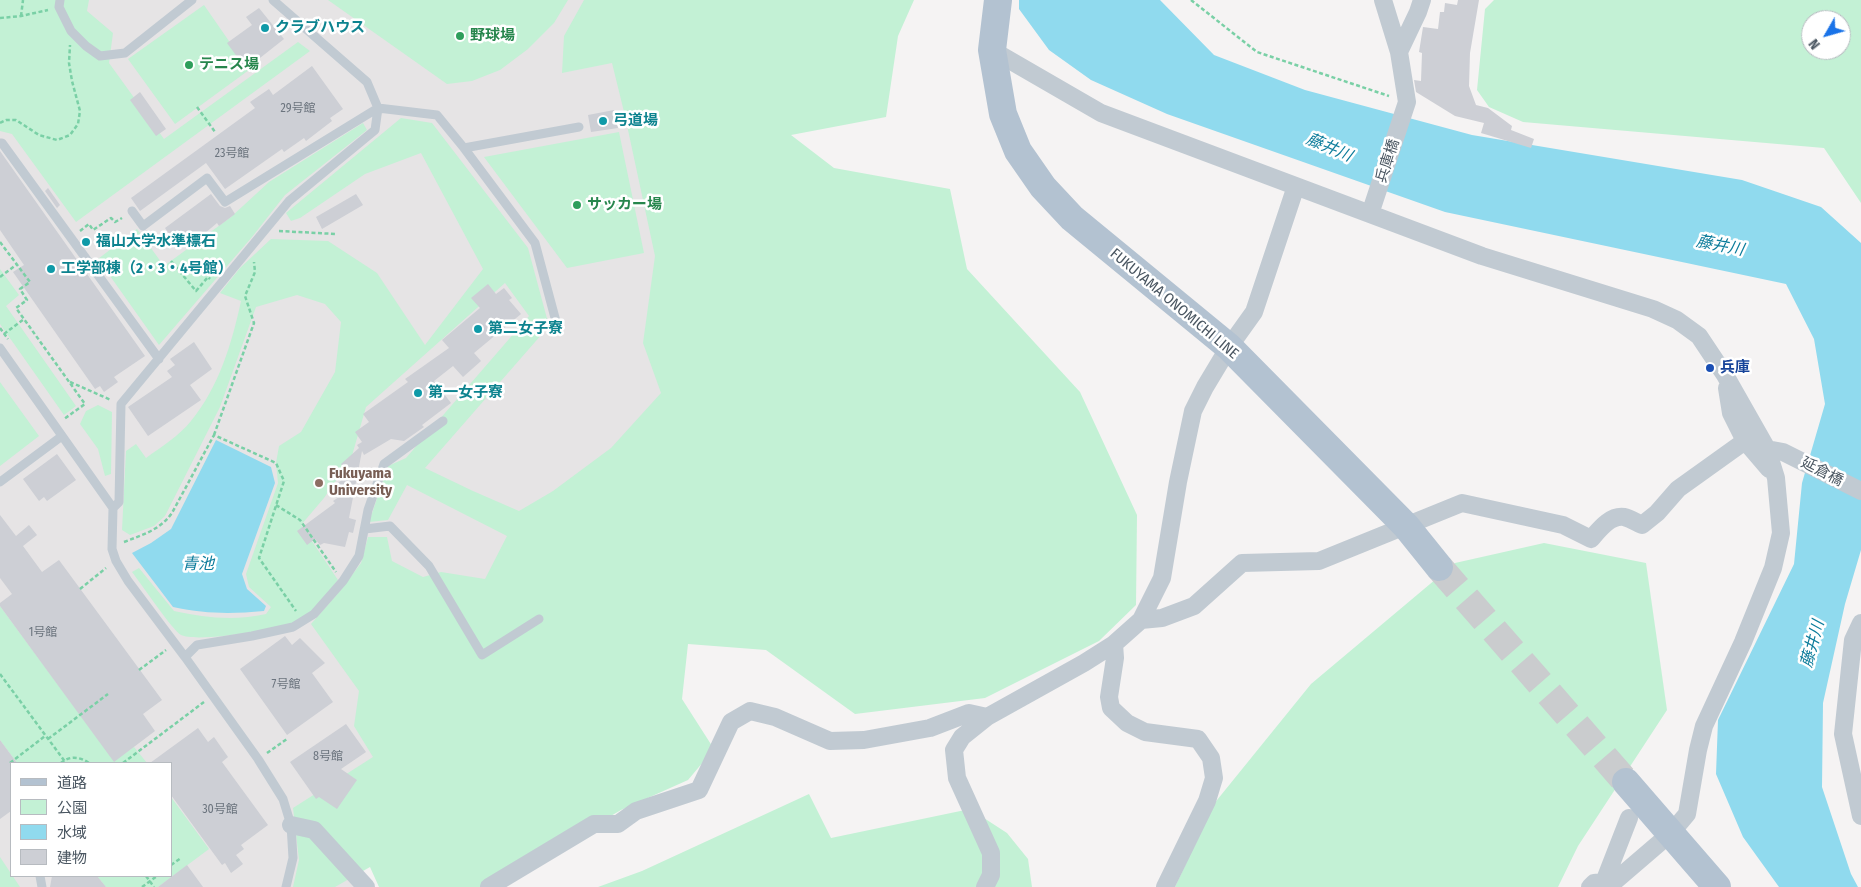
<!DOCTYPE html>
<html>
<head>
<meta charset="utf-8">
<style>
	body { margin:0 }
	#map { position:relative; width:1861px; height:887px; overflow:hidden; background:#f5f3f3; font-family:"Fira Sans Condensed","Noto Sans JP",sans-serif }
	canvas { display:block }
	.legend { position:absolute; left:10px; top:762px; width:162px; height:115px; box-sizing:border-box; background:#fff; border:1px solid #b7bbc0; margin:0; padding:6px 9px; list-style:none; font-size:15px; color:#4a5661 }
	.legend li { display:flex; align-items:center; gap:10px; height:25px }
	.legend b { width:25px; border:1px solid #b7bbc0 }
	.north { position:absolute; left:1801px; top:10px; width:50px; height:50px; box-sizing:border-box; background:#fff; border:1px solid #b7bbc0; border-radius:50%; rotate:232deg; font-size:14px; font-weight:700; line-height:20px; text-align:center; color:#4a5661 }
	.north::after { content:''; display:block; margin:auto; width:18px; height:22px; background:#1a73e8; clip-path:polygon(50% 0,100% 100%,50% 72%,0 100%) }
</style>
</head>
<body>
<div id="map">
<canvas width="1861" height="887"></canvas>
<ul class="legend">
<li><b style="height:6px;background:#b3c2d1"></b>道路</li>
<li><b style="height:14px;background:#c3f1d5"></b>公園</li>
<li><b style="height:14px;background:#90daee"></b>水域</li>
<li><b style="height:14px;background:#cdcfd5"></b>建物</li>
</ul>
<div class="north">N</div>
</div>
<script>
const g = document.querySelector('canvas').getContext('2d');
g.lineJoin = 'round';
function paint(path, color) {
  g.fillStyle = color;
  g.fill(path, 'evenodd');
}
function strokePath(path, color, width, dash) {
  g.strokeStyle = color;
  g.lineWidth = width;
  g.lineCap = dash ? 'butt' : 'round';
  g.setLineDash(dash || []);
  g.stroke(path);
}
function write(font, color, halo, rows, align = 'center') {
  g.font = font + ' "Fira Sans Condensed","Noto Sans JP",sans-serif';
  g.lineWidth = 5;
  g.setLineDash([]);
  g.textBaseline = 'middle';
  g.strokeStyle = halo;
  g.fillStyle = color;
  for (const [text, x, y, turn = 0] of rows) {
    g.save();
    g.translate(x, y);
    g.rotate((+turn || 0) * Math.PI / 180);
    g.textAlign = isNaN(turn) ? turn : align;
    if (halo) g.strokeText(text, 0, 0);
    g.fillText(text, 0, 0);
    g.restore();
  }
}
const education = new Path2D(`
	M0,0H625L678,384L321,838L369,887H0ZM11,763H171V876H11Z`);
const green = new Path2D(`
	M0,0H89L87,11L113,33L109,63L164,139L298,42L310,51L76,222L12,134L0,131Z
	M328,0H568L554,23L528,49L500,70L472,81L447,84Z
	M584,0H914L898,36L886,117L791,135L834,168L950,189L967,269L1080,392L1137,515L1136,605L1099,641L985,698L855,714L766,650L688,644L682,699L714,749L688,780L621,810L489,887H379L370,867L335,887H293L299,860L293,808L373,757L354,726L359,691L311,624L340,591L361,563L368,537H387L392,561L423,577L441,572L485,579L507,536L407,485L388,520L369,522L388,466L406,458L529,316L505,283L366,407L351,459L324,498L301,525L338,580C326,594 314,613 297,621C281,629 197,643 181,635C173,631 140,582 132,572L139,568L174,611C205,618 235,621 266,614L271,607L249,587L246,574L278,483L276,463L279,446L301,432L335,372L341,322L325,304L297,295L256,307L220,407L165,516L154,526L130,535L122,530L126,451L136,444L146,458C161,447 179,436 191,421C219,387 232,343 241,301L220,293L240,268L271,239L328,241L377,273L425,345L483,269L421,153L365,174L300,218L291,221L286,213L401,118L432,123L528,248L549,326L425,468L473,491L519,511L553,491L611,448L661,393L643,343L655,256L625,116L612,63L562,73L564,36Z
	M1494,0H1861V203L1824,148L1523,122L1489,107L1477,90L1485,9ZM1811,20H1841V50H1811Z
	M204,5L249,70L175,124L128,59Z
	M363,123L367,130L285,195L252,237L159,345L98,259L137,229L164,266L231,217L269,182Z
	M619,132L644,253L567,268L484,157Z
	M0,269L19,295L6,306L76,406L64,415L0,324Z
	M0,382L39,436L0,466Z
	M98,405L112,412L111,474L105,476L98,449L80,424L86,411Z
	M1544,543L1646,563L1667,710L1578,846L1558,887H1175L1213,805L1311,684L1455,563Z
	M0,606L114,761L134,747L147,763H17L0,740Z
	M809,794L831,838L970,809L1007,833L1028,859L1032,887H598L642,871Z
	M171,797L209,849L158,887H106L97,876H171Z
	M0,857L20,887H0Z`);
const water = new Path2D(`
	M1019,0H1160L1214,55L1305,90L1472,135L1742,180L1821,207L1861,243V550L1845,604L1823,703L1822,787L1851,874L1858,887H1779L1743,837L1716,774L1718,720L1794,564L1802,483L1825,404L1814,339L1786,284L1445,212L1167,114L1091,80L1049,50L1019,9Z
	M216,440L271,467L275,483L242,574L247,589L266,606L264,611C231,614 206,614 173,607L132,553L151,543L171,529Z`);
const building = new Path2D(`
	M1458,0H1479L1470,53L1469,86L1476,105L1488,108L1512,126L1511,130L1534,139L1531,148L1481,133L1484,123L1455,116L1416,92L1414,80L1421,81L1422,53L1419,52L1423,27L1438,29L1440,12H1444L1445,3L1457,5Z
	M259,8L284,39L246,69L227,43L252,25L246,17Z
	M312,66L343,109L330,118L332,121L306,141L304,138L284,152L282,149L225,189L206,163L140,211L131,198L255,108L250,102L269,89L273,95Z
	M140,92L166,129L156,136L130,100Z
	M614,110L618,128L591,132L588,115Z
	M0,151L145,356L114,377L118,382L104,392L100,386L95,389L13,272L24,265L0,230Z
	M48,188L60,205L57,208L45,191Z
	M211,194L220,206L225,208L230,206L235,214L219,226L217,223L198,239L190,231L175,242L165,228Z
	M356,194L363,205L322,229L316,217Z
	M488,284L496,294L504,288L512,298L509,300L521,314L474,353L481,361L463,377L453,366L434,381L451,403L422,425L424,427L404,441L391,439L364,455L362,451L349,518L356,520L353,533L349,532L345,547L324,543L320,545L315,539L307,545L297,531L335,503L333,501L339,497L336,492L341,488L338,483L343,479L339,473L345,469L341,464L359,448L357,445L362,442L355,432L369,422L363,414L408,382L405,379L449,348L442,340L480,308L471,298Z
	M194,342L212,369L190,385L201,400L148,436L128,407L172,377L167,371L175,365L170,359Z
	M57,454L76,480L47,501L44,497L39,501L23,479Z
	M0,515L16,536L29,525L37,535L23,546L42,572L59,560L162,700L143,714L155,731L114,762L0,606V603L12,594L0,578Z
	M285,636L292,645L300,638L325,663L312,673L333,702L287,735L240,669Z
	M346,724L366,752L341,769L357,780L337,809L319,797L316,799L290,762Z
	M198,728L208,742L214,737L228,757L222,762L268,825L241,845L244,849L236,855L243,864L231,873L225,863L222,865L171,795V763H150Z
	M0,740L17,763H11V811L0,819Z
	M187,865L203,887H158Z
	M52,876H97L106,887H50Z`);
const primaryTunnel = new Path2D(`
	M1439,567L1626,782`);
const path = new Path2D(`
	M1191,0L1257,52L1389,96
	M21,16L23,0
	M0,18L21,16L48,10
	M197,107L215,132
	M0,123L6,120H16L39,135L57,140L70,135L78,124L80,111L72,81L69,63L70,45
	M80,231L89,224L93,230L111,218L115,222L122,218
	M279,231L336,234
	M0,242L30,282L20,289L27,300L16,308L85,404L64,419
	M171,261L196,291L208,277L210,279
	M0,277L16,265
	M0,328L8,339
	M4,334L24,319
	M70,382L111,400
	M214,435L254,323L245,296L255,272L254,262
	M276,505L300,520L336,572
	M124,542C142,535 160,530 172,513L214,435L276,463L284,481L259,558L296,611
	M80,589L106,568
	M139,670L166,650
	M0,674L66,763
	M48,739L108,694
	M267,753L287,739
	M10,763L45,736
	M61,763C70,755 80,757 89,763
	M123,763L204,702
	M171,865L181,858
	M146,876L154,887
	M142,887L157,876`);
const service = new Path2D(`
	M60,0L59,7L71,31L86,46L100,56L125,53L192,0
	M0,143H2L159,359
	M464,148L579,127
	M132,211L143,226L207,178L225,202L378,108L437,115L464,148L535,243L558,329
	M0,348L113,508L112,549L116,561L128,581L185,657L258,759L283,799L291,825L293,858L286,887
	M0,482L62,436
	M113,508L119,502L121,404L289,201L375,130L378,108L367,82L273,0
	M365,529L390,526L429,566L482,655L539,619
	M185,657L197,645L252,636L293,627L314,614L343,581L359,556L368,510L384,464L443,421
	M40,876L42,887`);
const minor = new Path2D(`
	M992,50L1101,113L1482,256L1653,309L1677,320L1699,336L1725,375L1767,449L1776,478L1781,533L1773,568L1743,642L1704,726L1698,750L1687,814L1671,833L1615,881L1594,883L1590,887
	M1399,52L1418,12L1422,0
	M1370,214L1407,102L1399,52L1383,0
	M1727,388L1731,413L1745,441L1769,469
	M1767,449L1783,452L1861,491
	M1141,620L1162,618L1194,606L1242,563L1319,561L1462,503L1563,525L1591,539C1599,530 1610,515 1624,517C1630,518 1637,523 1642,525L1657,513L1678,489L1745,441
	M1861,623L1853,640L1843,734L1861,816
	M1114,644L1115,658L1109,697L1111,708L1127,723L1145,732L1198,739L1211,758L1214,778L1207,801L1165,887
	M291,825L314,830L366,887
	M489,887L594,824H618L636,811L699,790L731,722L750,711L775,717L830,741L864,740L930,728L969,713L987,717
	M985,887L991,875V853L957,778L954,750L962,737L987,717L1084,663L1114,644L1141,620L1162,578L1178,482L1193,411L1205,387L1229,347L1254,312L1296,186
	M1606,887L1604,882L1606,877L1629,818`);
const primary = new Path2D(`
	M998,0L992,50L1003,114L1018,151L1043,187L1072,218L1229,347L1406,526L1439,567
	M1626,782L1717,887`);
const markers = [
	[265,28,5,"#0f9aa8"],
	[460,36,5,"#2e9e5b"],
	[189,65,5,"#2e9e5b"],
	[603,121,5,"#0f9aa8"],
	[577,205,5,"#2e9e5b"],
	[86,242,5,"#0f9aa8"],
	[51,269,5,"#0f9aa8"],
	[478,329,5,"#0f9aa8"],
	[1710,368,5,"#1a4fb4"],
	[418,393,5,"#0f9aa8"],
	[319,483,5,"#8d6e63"]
];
const numberNames = [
	["29号館",298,109],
	["23号館",232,154],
	["1号館",43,633],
	["7号館",286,685],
	["8号館",328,757],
	["30号館",220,810]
];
const cultureNames = [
	["クラブハウス",275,28],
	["弓道場",613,121],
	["福山大学水準標石",96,242],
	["工学部棟（2・3・4号館）",61,269],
	["第二女子寮",488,329],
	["第一女子寮",428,393]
];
const leisureNames = [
	["野球場",470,36],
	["テニス場",199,65],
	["サッカー場",587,205]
];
const streetNames = [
	["兵庫橋",1388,161,-72],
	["FUKUYAMA ONOMICHI LINE",1174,304,40],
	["延倉橋",1822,472,27]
];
const transitNames = [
	["兵庫",1720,368]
];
const educationNames = [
	["Fukuyama",329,474],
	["University",329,491]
];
const waterNames = [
	["藤井川",1329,148,23],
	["藤井川",1720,246,11],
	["青池",198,565],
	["藤井川",1813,644,-75]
];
paint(education, '#e6e4e5');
paint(green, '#c3f1d5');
paint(water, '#90daee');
paint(building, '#cdcfd5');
strokePath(primaryTunnel, '#caccce', 28, [28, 14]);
strokePath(path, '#7ad0a6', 2.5, [4, 2.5]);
strokePath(service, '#c1cad2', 9);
strokePath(minor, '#c1cad2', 18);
strokePath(primary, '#b3c2d1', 28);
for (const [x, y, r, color] of markers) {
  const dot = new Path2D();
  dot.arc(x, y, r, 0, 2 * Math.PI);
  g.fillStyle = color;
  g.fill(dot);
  strokePath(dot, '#fff', 2);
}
write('12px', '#6b747e', null, numberNames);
write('bold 15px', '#0d838f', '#fff', cultureNames, 'left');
write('bold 15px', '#27864d', '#fff', leisureNames, 'left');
write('15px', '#4a5661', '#fff', streetNames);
write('bold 15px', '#164399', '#fff', transitNames, 'left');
write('bold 15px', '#785e54', '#fff', educationNames, 'left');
write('italic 16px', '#0c7c9b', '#fff', waterNames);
</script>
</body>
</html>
